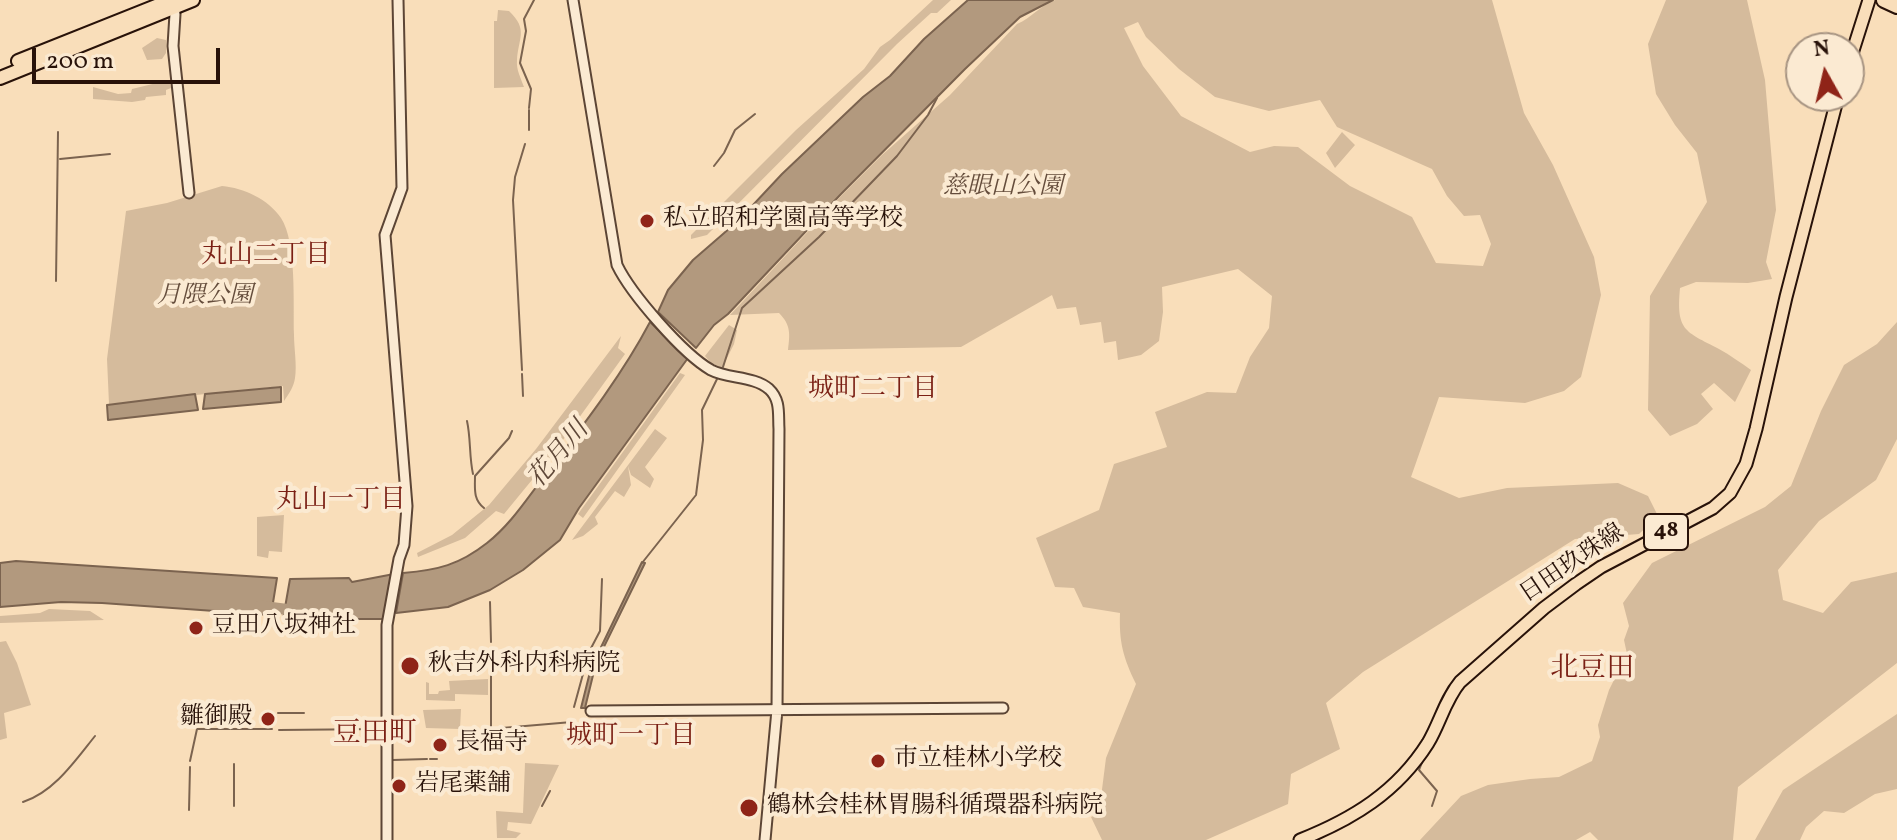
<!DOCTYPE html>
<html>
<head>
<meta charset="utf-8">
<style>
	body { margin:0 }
	#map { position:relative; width:1897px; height:840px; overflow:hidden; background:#f9deba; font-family:Vollkorn,serif }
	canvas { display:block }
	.north { position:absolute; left:1785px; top:32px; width:80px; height:80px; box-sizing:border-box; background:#fbead2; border:2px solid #a79482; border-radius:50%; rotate:352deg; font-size:22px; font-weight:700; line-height:32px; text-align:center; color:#281209 }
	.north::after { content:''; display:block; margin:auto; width:28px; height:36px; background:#8f2418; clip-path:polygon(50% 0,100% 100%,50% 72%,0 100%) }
	.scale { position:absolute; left:32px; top:48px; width:188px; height:36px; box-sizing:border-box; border:4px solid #281209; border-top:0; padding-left:10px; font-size:24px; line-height:28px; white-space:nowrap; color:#281209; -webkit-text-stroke:6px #fbead2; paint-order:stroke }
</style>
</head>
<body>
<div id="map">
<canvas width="1897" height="840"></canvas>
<div class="north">N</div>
<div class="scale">200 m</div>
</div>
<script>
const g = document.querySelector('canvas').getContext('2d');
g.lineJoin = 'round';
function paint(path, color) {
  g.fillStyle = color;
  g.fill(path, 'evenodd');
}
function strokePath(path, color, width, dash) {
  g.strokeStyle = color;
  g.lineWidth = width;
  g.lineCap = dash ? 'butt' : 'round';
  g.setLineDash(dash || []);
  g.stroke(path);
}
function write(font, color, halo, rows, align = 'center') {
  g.font = font + ' Vollkorn,"Noto Serif JP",serif';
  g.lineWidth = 8;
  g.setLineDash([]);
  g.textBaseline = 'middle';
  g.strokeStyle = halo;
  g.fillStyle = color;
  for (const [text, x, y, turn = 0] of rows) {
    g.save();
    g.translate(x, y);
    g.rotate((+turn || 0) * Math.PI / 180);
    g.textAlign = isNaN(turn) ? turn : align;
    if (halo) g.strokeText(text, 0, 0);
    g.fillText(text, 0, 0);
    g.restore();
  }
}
const green = new Path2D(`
	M933,0H951L937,13H931L897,44L707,235L691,239V235L796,130L864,69L880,47L890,40Z
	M1055,0H1492L1524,113L1553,165L1594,257L1601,295L1581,377L1564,391L1525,403L1439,397L1411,477L1459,498L1507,488L1618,483L1648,496L1658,516L1639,534L1575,539L1363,672L1326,703L1340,749L1291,774L1288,804L1206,840H1102L1091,817L1099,813L1106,758L1136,684C1123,657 1119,642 1120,613L1083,607L1074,588L1055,587L1036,538L1099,510L1114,464L1167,447L1155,412L1207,392L1236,393L1250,357L1269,328L1272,296L1238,269L1162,287L1163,312L1159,341L1141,355L1118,360L1116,341L1104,343L1101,322L1080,325L1076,307L1057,309L1052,295L961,347L788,350C790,334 791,325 779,313L730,315L843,194L882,155L950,95L1017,24C1032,18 1039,6 1055,0ZM1138,22L1146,37L1179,69L1215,97L1269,111L1320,100L1337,127L1432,169L1447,196L1464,216L1480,215L1491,244L1483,266L1436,263L1412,217L1350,186L1298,147L1274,146L1250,152L1181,116L1143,66L1124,28Z
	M1666,0H1747L1765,80L1776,210L1766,262L1772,279L1748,283L1696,282L1680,288C1676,331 1685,331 1719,349C1730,355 1741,363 1751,370L1735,402L1714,383L1701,394L1713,409L1697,424L1670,436L1648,410L1650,296L1707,202L1697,153L1675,125L1656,94L1648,44Z
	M498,10L509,11C529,30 518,38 517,61C516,69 521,79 524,87L494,88V21H497Z
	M157,38L166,40V53L162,59L147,60L142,48Z
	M169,80L171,88L166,90V95L146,97L145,100L132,102L93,99V87L118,94L131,93L132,89Z
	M1342,132L1355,145L1335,168L1326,153Z
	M222,186C244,188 268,199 281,218C297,242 293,305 294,335C294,348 297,365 295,378C294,386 289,394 284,401L283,386L109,404L107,359L126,211L167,203Z
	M1897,322V439L1876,480L1819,521L1778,570L1783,600L1823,613L1851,582L1897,572V663L1738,787L1733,840H1598L1590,832L1576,840H1420L1461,796L1488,785L1530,779L1559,777L1592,761L1600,737L1598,725L1609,690L1627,654L1624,640L1629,626L1623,603L1652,563L1765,507L1791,486L1821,411L1844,365L1877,344Z
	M729,325L737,330L734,344L722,368L711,363L705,356Z
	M621,336L618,348L625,354L550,458L504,514L496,511L465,538L418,557L417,553L452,535L489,505L536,449Z
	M680,373L685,375L583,518L578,514Z
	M655,429L667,438L645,467L654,479L650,488L631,475L628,466L631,485L624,497L615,491L595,517L598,524L583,536L572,540Z
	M284,515L282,552L269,551L268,558L257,556V517Z
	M49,609L90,611L104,620L0,623V616L40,613Z
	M6,641L17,663L31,705L4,713L7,738L0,740V642Z
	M488,679V695L455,694V701L426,700V682L429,683V694H438L439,691L450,690L449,681Z
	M461,709L460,729L426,728L423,710Z
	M1897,714V789L1875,794L1844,813L1824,811L1806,827L1800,840H1755L1783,790Z
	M525,763L559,765L531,824L508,822L507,830L521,833L516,838H497L496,811L523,813Z`);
const water = new Path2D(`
	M968,0H1053L1020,17L965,69L841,194L728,314L714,325L696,348L658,312L668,290L693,260L738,221L782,174L863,97L890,76L924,39Z
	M650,322L688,358L579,508L560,540L523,570L490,590L448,607L396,613L403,573C438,570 459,565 487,543C510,525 526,500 543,478C581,428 621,377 650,322Z
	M281,387V402L203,409L205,394Z
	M195,394L198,410L108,420L107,405Z
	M16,561L277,578L271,615L102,603L61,602L0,607V563Z
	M642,562L645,563L596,663L585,708H581L591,668Z
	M394,574L383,619H283L290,579L349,578L352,582Z`);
const stream = new Path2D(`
	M529,108L531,89L520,63L526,31L524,19L534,0
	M529,130V110
	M60,159L110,154
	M714,166L724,153L735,130L755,114
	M56,281L58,132
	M723,367L742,308L819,237L897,156L928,115L937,98
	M522,370L513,200L515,177L525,144
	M522,374L523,396
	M467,421C471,439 469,456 473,474
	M484,508C473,499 475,489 475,476L509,438L512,431
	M642,563L696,495L703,440L702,410L717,379
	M490,602L491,642
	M491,648V727
	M574,707L589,652L600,631L602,579
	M278,713H304
	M490,729L572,722
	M279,730L382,729
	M430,759H437
	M393,760L427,759
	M1423,760L1419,770L1437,791L1432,806
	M190,761L197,729H272
	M234,764V806
	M23,802C54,792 75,761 95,736
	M542,806L550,791
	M189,810L190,767`);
const river = new Path2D(`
	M260,606L299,611`);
const tertiary = new Path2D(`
	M573,0L617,265C631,294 683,354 711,370C728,379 754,376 769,389C781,400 778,415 779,429L777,710L765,840
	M173,3L175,14L173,46L189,193
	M591,711L1003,708
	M387,840V625L399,559L404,545L407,506L385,235L402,188L398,0`);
const primary = new Path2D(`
	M1849,63L1869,0
	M1300,840C1353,819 1397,792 1428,743C1440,723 1445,700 1460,682L1544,608L1576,584L1601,567L1713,508L1730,493L1746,464L1756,429L1786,297L1838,96`);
const trunk = new Path2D(`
	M18,61L171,0
	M0,78L193,0`);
const motorway = new Path2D(`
	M1884,0L1897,6`);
const markers = [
	[647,221,8,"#8f2418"],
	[196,628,8,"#8f2418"],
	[410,666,10,"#8f2418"],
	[268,719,8,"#8f2418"],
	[440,745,8,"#8f2418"],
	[878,761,8,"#8f2418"],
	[399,786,8,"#8f2418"],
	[749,808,10,"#8f2418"]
];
const shields = [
	[1666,532,44]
];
const shieldNames = [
	["48",1666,532]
];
const parkNames = [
	["慈眼山公園",1003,189],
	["月隈公園",205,298]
];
const poiNames = [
	["私立昭和学園高等学校",663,221],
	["豆田八坂神社",212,628],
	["秋吉外科内科病院",428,666],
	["雛御殿",252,719,"right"],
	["長福寺",456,745],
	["市立桂林小学校",894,761],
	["岩尾薬舗",415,786],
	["鶴林会桂林胃腸科循環器科病院",767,808]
];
const streetNames = [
	["日田玖珠線",1573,565,-34]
];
const neighbourhoodNames = [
	["丸山二丁目",266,257],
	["城町二丁目",873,391],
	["丸山一丁目",341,502],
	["城町一丁目",631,738]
];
const waterNames = [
	["花月川",560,456,-50]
];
const quarterNames = [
	["北豆田",1592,671],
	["豆田町",375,736]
];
paint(green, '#d5bb9c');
paint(water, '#b2997e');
strokePath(water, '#7b634f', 2);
strokePath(stream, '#7b634f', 2);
strokePath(river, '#b2997e', 11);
strokePath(tertiary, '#5c4535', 13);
strokePath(primary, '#281209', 15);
strokePath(trunk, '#281209', 16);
strokePath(motorway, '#281209', 18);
strokePath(tertiary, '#fbead2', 9);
strokePath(primary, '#f9deba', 11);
strokePath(trunk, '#f9deba', 12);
strokePath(motorway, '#f9deba', 14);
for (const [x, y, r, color] of markers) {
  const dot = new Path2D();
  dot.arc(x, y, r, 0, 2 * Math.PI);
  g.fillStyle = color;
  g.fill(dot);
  strokePath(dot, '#fbead2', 3);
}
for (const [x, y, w] of shields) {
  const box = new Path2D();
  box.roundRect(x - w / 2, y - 18, w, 36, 6);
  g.fillStyle = '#fbead2';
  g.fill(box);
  strokePath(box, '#281209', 2);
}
write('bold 22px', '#281209', null, shieldNames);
write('italic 24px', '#654d3c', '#fbead2', parkNames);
write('24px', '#281209', '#fbead2', poiNames, 'left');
write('24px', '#281209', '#fbead2', streetNames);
write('26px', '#7a1f14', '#fbead2', neighbourhoodNames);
write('italic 26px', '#5f4838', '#fbead2', waterNames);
write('28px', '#7a1f14', '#fbead2', quarterNames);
</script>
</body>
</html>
